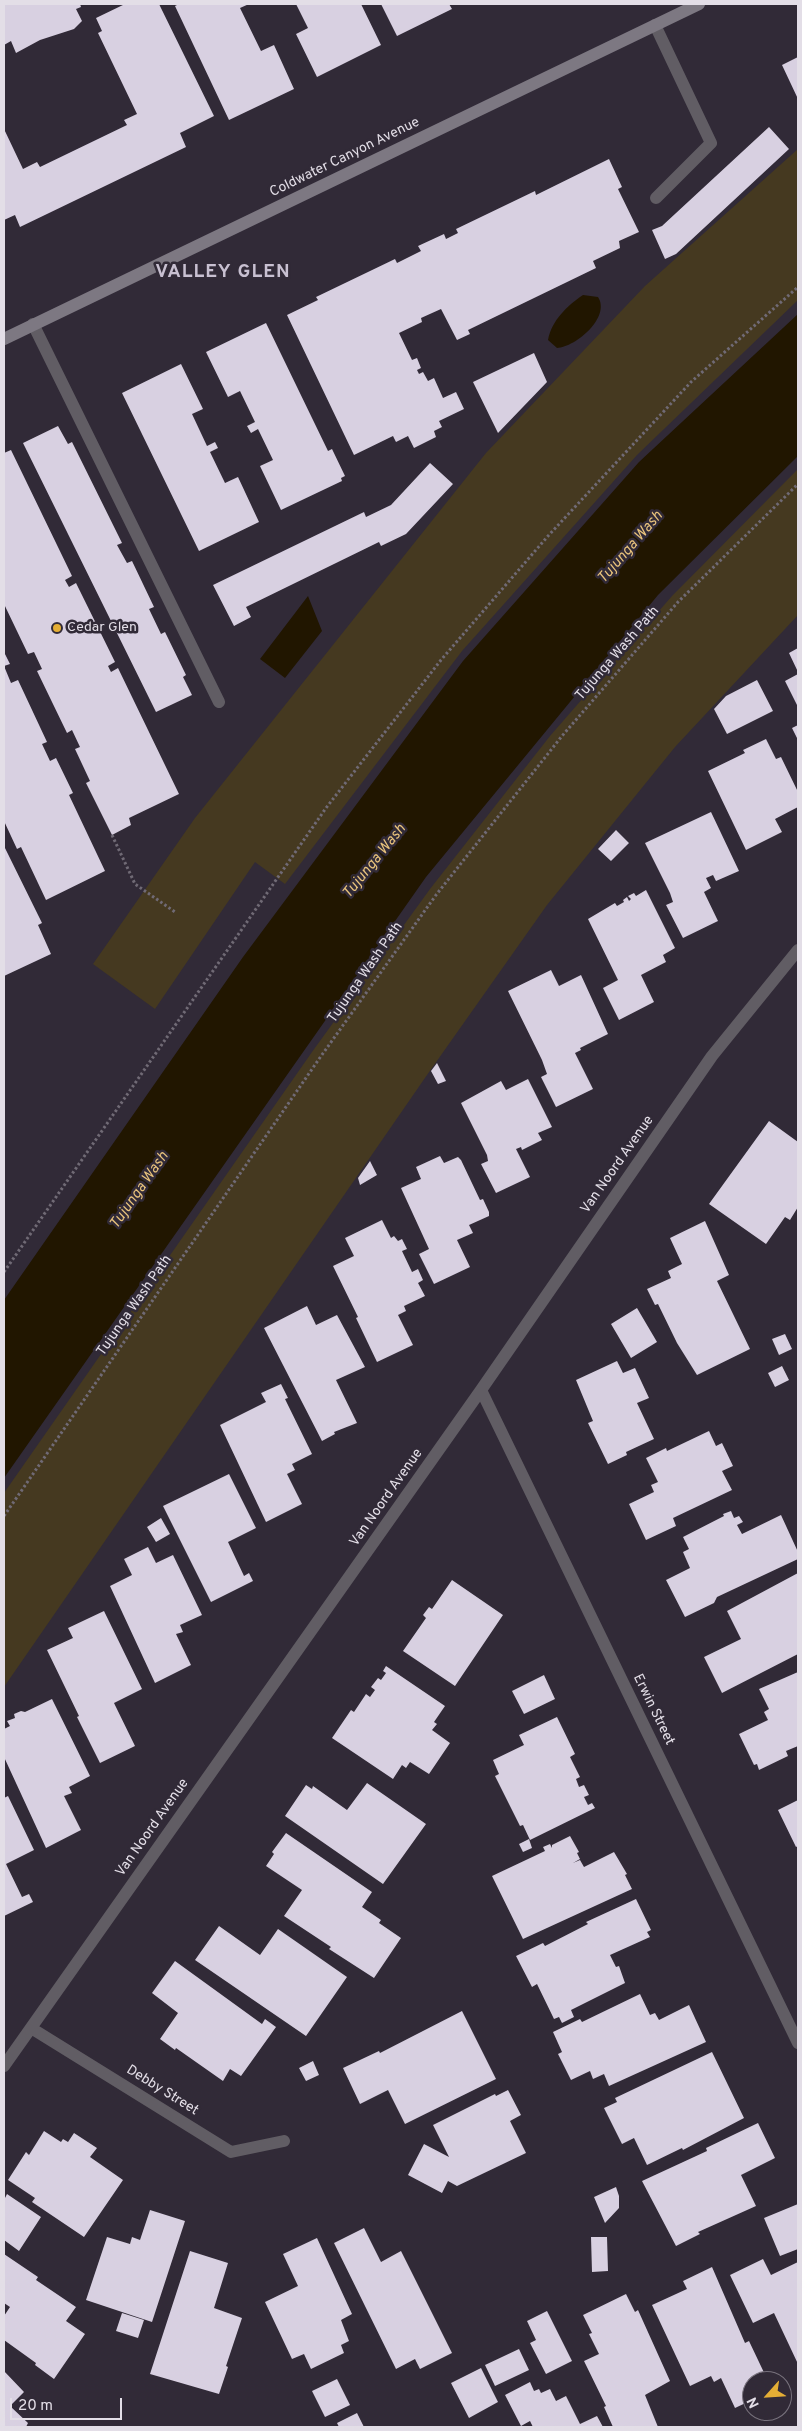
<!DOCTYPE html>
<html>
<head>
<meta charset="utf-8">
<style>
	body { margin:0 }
	#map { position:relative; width:802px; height:2431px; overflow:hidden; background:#312a37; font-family:Overpass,sans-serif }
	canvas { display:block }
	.frame { position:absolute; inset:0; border:5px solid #e3dee7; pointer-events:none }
	.north { position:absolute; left:742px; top:2371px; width:50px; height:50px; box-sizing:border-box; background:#312a37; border:1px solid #78727d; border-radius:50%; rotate:244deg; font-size:14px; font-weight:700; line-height:20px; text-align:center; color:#e3dee7 }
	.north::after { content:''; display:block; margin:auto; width:18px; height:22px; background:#e4ae35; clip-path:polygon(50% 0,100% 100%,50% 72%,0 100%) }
	.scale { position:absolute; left:10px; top:2398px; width:112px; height:22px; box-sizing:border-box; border:2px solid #e3dee7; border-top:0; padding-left:6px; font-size:15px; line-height:18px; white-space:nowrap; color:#e3dee7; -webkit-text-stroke:4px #312a37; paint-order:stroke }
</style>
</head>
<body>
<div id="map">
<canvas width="802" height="2431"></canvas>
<div class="frame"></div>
<div class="north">N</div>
<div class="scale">20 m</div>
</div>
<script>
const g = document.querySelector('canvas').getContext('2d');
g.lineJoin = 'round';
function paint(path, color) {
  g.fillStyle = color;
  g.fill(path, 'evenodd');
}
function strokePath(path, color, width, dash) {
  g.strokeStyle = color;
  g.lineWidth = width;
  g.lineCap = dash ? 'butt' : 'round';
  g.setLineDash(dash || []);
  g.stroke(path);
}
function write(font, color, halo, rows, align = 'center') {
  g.font = font + ' Overpass,sans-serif';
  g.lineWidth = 5;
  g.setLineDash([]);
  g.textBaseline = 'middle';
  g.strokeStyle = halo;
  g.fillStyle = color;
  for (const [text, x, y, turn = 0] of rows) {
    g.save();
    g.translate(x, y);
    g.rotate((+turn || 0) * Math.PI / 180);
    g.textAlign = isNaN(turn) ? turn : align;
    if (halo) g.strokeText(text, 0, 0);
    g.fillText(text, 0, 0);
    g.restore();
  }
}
const green = new Path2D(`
	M798,149V300L637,455L462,651L285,884L255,862L155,1009L93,964L195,818L486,453L645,286Z
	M798,469V615L675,747L547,905L427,1075L4,1687V1493L312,1052L430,889L550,736L672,596Z`);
const water = new Path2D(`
	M583,295L598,297C611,317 576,347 557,348L548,340C552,320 567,306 583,295Z
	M798,314V456L658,595L426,877L4,1478V1300L243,957L463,661L639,462Z
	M308,596L322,631L285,678L260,659Z`);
const building = new Path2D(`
	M7,4H80L81,7L76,9L82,21L74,29L40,40L16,53L11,41L4,45V5Z
	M125,4H159L214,116L180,133L186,147L20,227L15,215L4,220V129L23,169L37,162L40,167L127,125L124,120L137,114L98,33L102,31L96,18Z
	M179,4H249L240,8L261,51L274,45L294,89L229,120L175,6Z
	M296,4H361L381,45L317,77L296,34L308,28Z
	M381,4H449L452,9L397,36Z
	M798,57V99L782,65Z
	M769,127L789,149L676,254L665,259L652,230L662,226Z
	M609,159L622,187L618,189L639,232L619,241L620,248L593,261L596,268L468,330L470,334L457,340L441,309L421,318L422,322L399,333L412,360L417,358L421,368L417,370L419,374L423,372L428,381L434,378L443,398L456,392L464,409L439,421L442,427L434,431L436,437L414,448L408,436L396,442L393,436L354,455L287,315L318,300L316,297L395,259L397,263L421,251L418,246L444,234L446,239L458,233L456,229L535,191L536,195Z
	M266,323L328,451L332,449L345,476L341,478L342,481L281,510L260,466L273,460L258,429L251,433L247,426L255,422L240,391L228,397L206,352Z
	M534,353L547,382L498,433L473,382Z
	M181,364L203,409L192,414L207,446L215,442L218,448L210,452L225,483L238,477L259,522L199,551L122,393Z
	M58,426L68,444L72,442L122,543L117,545L127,563L132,561L154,607L149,609L161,634L165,632L186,675L183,677L192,695L156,712L23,443Z
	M11,450L72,576L65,580L69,587L76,583L115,662L108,666L111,672L118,668L179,794L129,818L131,825L112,835L86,783L90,781L75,749L80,747L72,730L67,733L37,671L42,669L34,652L28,654L4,604V453Z
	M430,463L453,484L406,534L381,546L379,542L246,607L251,617L234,626L213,585L364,512L366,517L391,505Z
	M798,648V672L789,653Z
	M4,652L10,664L4,666L11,683L18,680L47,742L42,744L50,761L56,758L73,793L69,795L105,871L46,900L21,847L17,849L4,821Z
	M798,674V707L785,681Z
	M757,680L773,711L727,734L714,709L726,696Z
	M798,725V740L792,728Z
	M766,739L776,759L781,757L798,792V807L775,819L782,832L746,850L708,771L745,753L743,750Z
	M711,812L739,871L716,881L713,875L706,878L711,888L704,892L718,921L683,938L666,905L673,902L670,893L645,843Z
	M616,830L629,843L611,861L598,849Z
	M4,846L42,923L38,925L51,954L4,976Z
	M646,890L675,948L663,955L666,962L641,975L654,1002L619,1020L603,988L618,980L588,919L615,903L617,906L624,902L623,900L627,897L629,901L631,899L628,896L634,893L636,896Z
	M551,970L559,986L581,975L608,1034L580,1048L581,1050L575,1053L593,1089L556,1107L541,1077L547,1074L542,1060L508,991Z
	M437,1063L446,1081L438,1084L431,1071Z
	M528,1079L552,1127L538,1133L542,1140L522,1150L521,1147L516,1149L530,1177L496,1193L481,1164L488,1161L487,1155L461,1103L501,1081L506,1090Z
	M769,1121L798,1142V1207L790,1220L785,1217L766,1244L709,1204Z
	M440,1156L444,1163L458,1157L461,1160L480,1200L483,1199L489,1212V1216L469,1225L473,1233L457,1240L470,1267L434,1284L419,1254L429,1249L401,1188L421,1179L416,1167Z
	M370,1161L377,1175L360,1185L358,1178Z
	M382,1220L391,1238L394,1236L398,1241L402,1239L407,1249L402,1251L412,1272L418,1269L423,1280L418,1283L425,1296L404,1306L406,1311L398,1315L413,1345L377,1362L356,1318L358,1317L333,1266L354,1256L345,1238Z
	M705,1221L729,1275L717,1281L750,1349L697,1375L677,1343L658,1304L655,1305L647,1289L671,1278L668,1271L682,1264L670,1238Z
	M307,1306L316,1325L337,1315L365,1367L336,1380L357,1423L334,1432L335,1434L322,1441L264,1328Z
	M637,1308L657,1342L631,1358L611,1324Z
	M785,1334L792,1349L779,1355L772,1339Z
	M617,1361L623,1373L635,1368L649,1398L637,1403L654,1439L626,1452L627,1455L608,1464L588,1423L593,1421L576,1380Z
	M782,1366L789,1380L775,1387L768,1373Z
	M281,1384L288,1398L285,1399L312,1454L292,1464L295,1470L287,1474L302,1504L266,1522L220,1425L266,1402L261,1393Z
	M709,1431L716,1446L722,1443L733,1466L722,1471L732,1490L673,1518L676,1526L646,1540L629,1504L654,1492L651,1485L658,1482L646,1458L666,1448L667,1451Z
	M229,1474L256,1528L228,1542L244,1576L249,1573L253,1581L211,1602L163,1506Z
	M731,1511L734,1518L739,1516L743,1522L737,1525L742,1534L781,1515L798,1552V1559L717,1597L714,1603L685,1617L666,1580L690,1568L683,1552L689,1549L683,1537L724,1516L723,1514Z
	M161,1518L170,1534L156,1542L147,1527Z
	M148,1547L156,1563L173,1555L202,1615L180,1625L183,1632L176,1634L191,1665L155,1683L110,1586L132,1575L124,1559Z
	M798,1573V1654L722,1693L704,1657L741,1639L727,1611Z
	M452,1580L503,1615L455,1686L403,1651L426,1618L423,1615L429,1607L432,1609Z
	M104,1611L142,1689L114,1703L135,1746L100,1763L77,1717L79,1716L47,1650L73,1638L68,1628Z
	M386,1666L445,1706L434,1722L437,1724L432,1730L450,1743L429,1774L410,1762L406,1768L402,1765L393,1779L332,1738L351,1710L354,1712L366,1694L370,1697L375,1690L371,1687L378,1678L381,1680L386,1673L383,1671Z
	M798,1672V1746L786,1751L788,1756L759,1770L757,1764L754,1765L739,1734L768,1720L764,1712L769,1709L759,1689Z
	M544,1675L555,1699L524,1714L512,1691Z
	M52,1699L90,1776L69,1787L72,1793L64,1796L81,1830L46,1848L4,1757V1729L10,1726L7,1721L15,1718L14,1714L21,1711L25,1712Z
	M557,1717L575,1754L570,1757L580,1777L576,1779L579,1787L584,1785L589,1795L584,1797L588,1805L592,1803L595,1808L530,1840L523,1825L520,1826L495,1776L499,1774L493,1760L524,1745L519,1735Z
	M367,1783L426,1824L383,1884L285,1816L306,1785L312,1789L313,1786L347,1810Z
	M8,1796L34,1850L6,1864L22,1897L29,1894L33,1902L4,1916V1798Z
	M798,1800V1846L796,1847L778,1810Z
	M286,1833L372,1892L362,1907L381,1920L379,1923L401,1938L374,1978L329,1949L331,1947L284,1916L302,1890L266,1866L274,1854L272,1852Z
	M570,1836L579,1852L577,1853L580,1859L573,1863L580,1860L584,1867L614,1852L627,1874L625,1875L632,1889L523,1939L492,1876L545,1851L543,1847L550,1844L552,1848V1845Z
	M529,1839L532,1848L523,1852L519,1844Z
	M636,1899L651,1930L647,1932L650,1937L610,1955L616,1967L619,1966L625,1983L571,2010L574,2017L562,2023L559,2017L554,2019L537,1984L532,1987L516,1956L543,1943L545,1946L588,1924L586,1922Z
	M219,1926L260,1955L278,1929L347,1977L306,2036L195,1960Z
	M175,1961L262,2024L265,2019L276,2027L241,2076L230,2069L223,2081L176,2048L175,2050L160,2039L178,2013L152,1993Z
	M640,1994L650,2015L655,2013L659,2020L689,2005L706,2042L609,2086L604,2074L593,2079L590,2071L571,2080L558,2054L562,2052L553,2032L580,2019L582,2022Z
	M462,2011L496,2079L405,2124L388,2090L360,2104L343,2068L379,2051L380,2053Z
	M712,2052L744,2118L683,2150L682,2148L647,2165L634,2138L622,2144L604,2108L617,2102L615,2098Z
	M313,2061L319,2075L306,2081L299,2068Z
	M508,2090L521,2115L510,2121L526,2153L457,2186L448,2181L442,2193L408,2175L424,2144L449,2157L433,2125L495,2094L496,2096Z
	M758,2123L775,2158L741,2175L756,2206L698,2232L700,2234L676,2246L642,2181L707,2151L706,2148Z
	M44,2131L61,2142L63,2139L68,2142L74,2133L97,2148L90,2157L123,2180L84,2237L32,2202L35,2198L8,2180L26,2152L29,2155Z
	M616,2187L619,2196V2208L605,2223L594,2197Z
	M7,2194L41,2217L19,2251L4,2240V2200Z
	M798,2204V2249L780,2256L764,2218Z
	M150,2210L185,2221L152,2322L86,2300L107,2237L130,2244L132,2237L140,2240Z
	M364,2228L381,2262L401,2251L452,2353L420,2369L415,2359L396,2369L334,2243Z
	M591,2237H607L608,2271L592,2272Z
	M317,2238L352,2314L341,2320L349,2341L341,2345L344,2353L311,2369L304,2354L292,2359L265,2302L298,2286L283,2254Z
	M190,2251L228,2263L214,2308L242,2318L226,2366L228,2367L219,2394L150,2374Z
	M4,2254L38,2277L36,2280L76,2307L66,2321L85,2334L54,2379L35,2365L36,2363L4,2340V2316L10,2307L4,2303Z
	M763,2259L771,2275L798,2262V2364L774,2313L753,2323L730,2275Z
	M712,2267L745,2343L749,2341L768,2381H752V2400L735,2408L721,2378L714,2382L711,2376L690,2386L652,2305L687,2289L683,2281Z
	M626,2294L635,2312L638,2310L670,2381L645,2395L658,2427H613L604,2407L606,2406L584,2361L599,2354L589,2334L592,2333L583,2315Z
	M547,2311L572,2361L546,2374L530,2343L536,2340L527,2321Z
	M122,2313L144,2320L138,2338L116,2331Z
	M519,2349L529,2370L495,2386L485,2365Z
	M481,2368L498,2402L469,2418L451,2383Z
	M4,2371L24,2392L10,2406L28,2423L26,2427H4Z
	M337,2379L350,2405L325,2417L312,2391Z
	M530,2382L534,2391L539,2389L541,2393L550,2389L556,2401L566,2396L580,2424L597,2416L603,2427H533L530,2421L521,2426L505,2395Z
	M357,2413L364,2427H339L337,2423Z`);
const path = new Path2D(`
	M112,835L135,884L175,912
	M4,1272L326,808L441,660L548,536L691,382L798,287
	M4,1516L319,1059L436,895L562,736L678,602L798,484`);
const service = new Path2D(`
	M655,25L711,143L656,198
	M33,324L219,702`);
const minor = new Path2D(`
	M481,1390L798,2043
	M31,2028L231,2152L284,2141
	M4,2066L481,1390L712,1056L798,950`);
const secondary = new Path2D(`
	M4,339L699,4`);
const markers = [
	[57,628,5,"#e4ae35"]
];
const streetNames = [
	["Coldwater Canyon Avenue",345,158,-26],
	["Tujunga Wash Path",618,654,-49],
	["Tujunga Wash Path",366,973,-55],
	["Van Noord Avenue",618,1165,-55],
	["Tujunga Wash Path",135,1306,-55],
	["Van Noord Avenue",387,1498,-55],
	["Erwin Street",653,1710,64],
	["Van Noord Avenue",153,1828,-55],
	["Debby Street",162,2091,32]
];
const poiNames = [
	["Cedar Glen",67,628]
];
const waterNames = [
	["Tujunga Wash",631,548,-49],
	["Tujunga Wash",375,862,-51],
	["Tujunga Wash",140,1191,-55]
];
const districtNames = [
	["VALLEY GLEN",223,273]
];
paint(green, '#453920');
paint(water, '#211600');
paint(building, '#d8d0e1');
strokePath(path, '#706a75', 3, [2.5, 2.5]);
strokePath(service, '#615d64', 12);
strokePath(minor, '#615d64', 12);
strokePath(secondary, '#7d7882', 12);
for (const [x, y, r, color] of markers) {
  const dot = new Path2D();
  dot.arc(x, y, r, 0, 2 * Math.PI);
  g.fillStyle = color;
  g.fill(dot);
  strokePath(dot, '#312a37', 2);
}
write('14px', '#e3dee7', '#312a37', streetNames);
write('14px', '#e3dee7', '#312a37', poiNames, 'left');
write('italic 15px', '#e9c37c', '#312a37', waterNames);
g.letterSpacing = '1px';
write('bold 19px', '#c8c0d1', '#312a37', districtNames);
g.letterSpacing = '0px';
</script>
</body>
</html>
